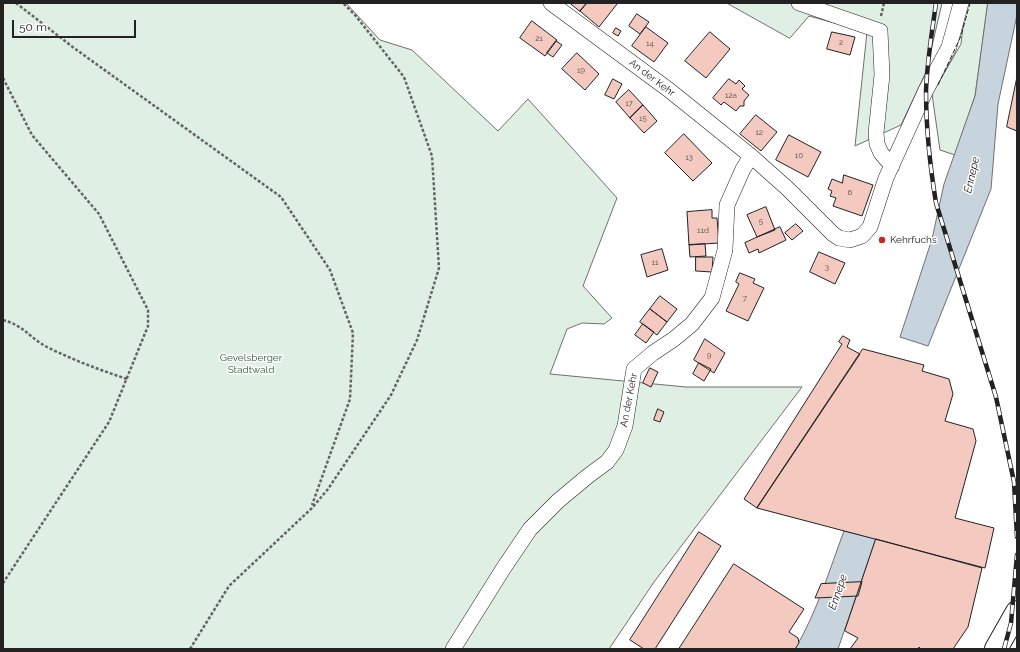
<!DOCTYPE html>
<html>
<head>
<meta charset="utf-8">
<style>
	body { margin:0 }
	#map { position:relative; width:1020px; height:652px; overflow:hidden; background:#fff; font-family:Raleway,sans-serif }
	canvas { display:block }
	.frame { position:absolute; inset:0; border:4px solid #222; pointer-events:none }
	.scale { position:absolute; left:12px; top:20px; width:124px; height:18px; box-sizing:border-box; border:2px solid #222; border-top:0; padding-left:5px; font-size:12px; line-height:14px; white-space:nowrap; color:#222; -webkit-text-stroke:3px #fff; paint-order:stroke }
</style>
</head>
<body>
<div id="map">
<canvas width="1020" height="652"></canvas>
<div class="frame"></div>
<div class="scale">50 m</div>
</div>
<script>
const g = document.querySelector('canvas').getContext('2d');
g.lineJoin = 'round';
function paint(path, color) {
  g.fillStyle = color;
  g.fill(path, 'evenodd');
}
function strokePath(path, color, width, dash) {
  g.strokeStyle = color;
  g.lineWidth = width;
  g.lineCap = dash ? 'butt' : 'round';
  g.setLineDash(dash || []);
  g.stroke(path);
}
function write(font, color, halo, rows, align = 'center') {
  g.font = font + ' Raleway,sans-serif';
  g.lineWidth = 3;
  g.setLineDash([]);
  g.textBaseline = 'middle';
  g.strokeStyle = halo;
  g.fillStyle = color;
  for (const [text, x, y, turn = 0] of rows) {
    g.save();
    g.translate(x, y);
    g.rotate((+turn || 0) * Math.PI / 180);
    g.textAlign = isNaN(turn) ? turn : align;
    if (halo) g.strokeText(text, 0, 0);
    g.fillText(text, 0, 0);
    g.restore();
  }
}
const green = new Path2D(`
	M3,3H346L380,40L412,50L498,131L528,99L617,198L583,286L612,318L604,324L582,323L567,329L550,374L686,387H802L654,582L609,649H3Z
	M727,3H942L926,72L901,125L855,146L867,32L809,16L790,38Z
	M951,3H988L975,96L955,155L940,150L932,94L961,44L965,8Z`);
const water = new Path2D(`
	M988,3H1017V15L998,104L991,189L928,346L900,337L932,239L944,184L975,96Z
	M844,531L876,539L838,649H795C817,612 829,571 844,531Z`);
const building = new Path2D(`
	M570,3H587L580,11Z
	M587,3H615L617,4L599,27L580,11Z
	M637,14L649,22L640,34L629,26Z
	M532,21L557,40L545,56L520,38Z
	M646,27L668,43L654,62L632,46Z
	M616,28L621,31L618,36L613,33Z
	M710,32L730,49L706,78L685,61Z
	M832,32L855,37L850,55L827,49Z
	M556,41L562,45L553,57L547,53Z
	M577,53L599,74L585,90L562,69Z
	M1017,77V131L1007,127Z
	M613,79L622,84L614,99L605,95Z
	M729,79L736,84L739,80L745,86L742,89L749,95L744,101V106H740L736,111L724,102L721,105L713,98Z
	M629,90L643,105L630,118L616,102Z
	M643,105L657,121L644,133L630,118Z
	M756,115L777,132L761,151L740,134Z
	M684,134L712,163L693,181L665,153Z
	M789,135L821,152L808,177L776,160Z
	M844,175L873,185L862,216L833,206L836,198L830,196L832,191L828,189L832,179L842,183Z
	M766,207L775,230L757,237L747,215Z
	M712,210V218H717L719,243L689,245L687,212Z
	M796,224L803,231L792,240L785,233Z
	M780,227L786,240L759,253L758,249L749,253L745,243Z
	M705,244L706,256L690,257L689,245Z
	M662,249L668,270L647,277L641,255Z
	M819,252L845,263L835,284L810,272Z
	M696,257H713L712,272L696,271Z
	M740,273L755,279L753,283L764,288L748,321L726,311L739,284L736,282Z
	M660,296L677,309L667,322L650,309Z
	M650,309L667,322L657,335L640,322Z
	M643,324L654,332L646,343L635,335Z
	M843,336L850,340L847,347L860,354L757,508L744,499L842,344L839,342Z
	M705,339L725,353L714,373L694,360Z
	M863,349L924,365L922,371L949,379L953,394L945,421L973,429L976,441L955,518L994,528L985,568L757,508Z
	M699,363L711,369L704,381L693,374Z
	M650,368L658,372L651,387L643,383Z
	M658,409L664,412L660,422L654,420Z
	M699,532L721,546L655,649H644L630,640Z
	M876,539L982,568L968,627L953,649H921L919,647L918,649H850L858,638L845,631Z
	M734,564L804,609L789,632L798,638L799,643L795,649H679Z
	M862,582L858,596L815,598L821,584Z`);
const path = new Path2D(`
	M16,3L74,48L281,197L330,270L353,333L350,399L312,505
	M881,16L884,3
	M3,78L32,135L99,214L148,310V326L109,422L3,583
	M3,320C23,325 30,338 47,347C73,360 100,370 127,379
	M190,649L229,586L312,508L328,489L391,395L417,340L439,268L432,156L404,77L355,15L343,3`);
const minor = new Path2D(`
	M551,3L669,90L751,156L788,189L833,234L839,238L850,240L862,236L870,227L886,178L926,90L949,47L961,3
	M799,3L880,31L882,75L876,133L877,144L881,153L892,166
	M453,649L503,569L530,529L558,501L588,476L607,462L616,450L625,426L634,369L653,353L674,339L692,324L712,298L725,250L727,205L743,169L751,156`);
const primary = new Path2D(`
	M996,649L1017,612`);
const rail = new Path2D(`
	M936,3C932,32 927,62 926,91C926,129 930,166 936,203L996,397L1014,482L1017,537
	M1004,649L1011,623L1017,555`);
const fence = new Path2D(`
	M938,85L961,36L970,3`);
const markers = [
	[882,240,4,"#c62828"]
];
const numberNames = [
	["21",539,39],
	["2",841,43],
	["14",650,44],
	["19",581,71],
	["12a",731,96],
	["17",629,104],
	["15",643,119],
	["12",759,133],
	["10",799,156],
	["13",689,158],
	["6",850,193],
	["5",761,222],
	["11d",703,231],
	["11",655,263],
	["3",827,268],
	["7",745,299],
	["9",709,356]
];
const streetNames = [
	["An der Kehr",652,78,37],
	["An der Kehr",629,400,-79]
];
const poiNames = [
	["Kehrfuchs",890,240]
];
const parkNames = [
	["Gevelsberger",251,358],
	["Stadtwald",251,370]
];
const waterNames = [
	["Ennepe",972,175,-77],
	["Ennepe",838,592,-71]
];
paint(green, '#e0efe3');
strokePath(green, '#6f6f6f', 1);
paint(water, '#c7d3dd');
strokePath(water, '#6f6f6f', 1);
paint(building, '#f3c9c0');
strokePath(building, '#222', 1);
strokePath(minor, '#222', 16);
strokePath(primary, '#222', 24);
strokePath(path, '#646464', 2.5, [3, 2]);
strokePath(minor, '#fff', 15);
strokePath(primary, '#fff', 22);
strokePath(rail, '#222', 4.5);
strokePath(rail, '#fff', 3, [9]);
strokePath(fence, '#222', 1, [5, 2]);
for (const [x, y, r, color] of markers) {
  const dot = new Path2D();
  dot.arc(x, y, r, 0, 2 * Math.PI);
  g.fillStyle = color;
  g.fill(dot);
  strokePath(dot, '#fff', 1.5);
}
write('8px', '#564c4a', null, numberNames);
write('10px', '#222', '#fff', streetNames);
write('10px', '#222', '#fff', poiNames, 'left');
write('10px', '#2f5e38', '#fff', parkNames);
write('italic 11px', '#222', '#fff', waterNames);
</script>
</body>
</html>
